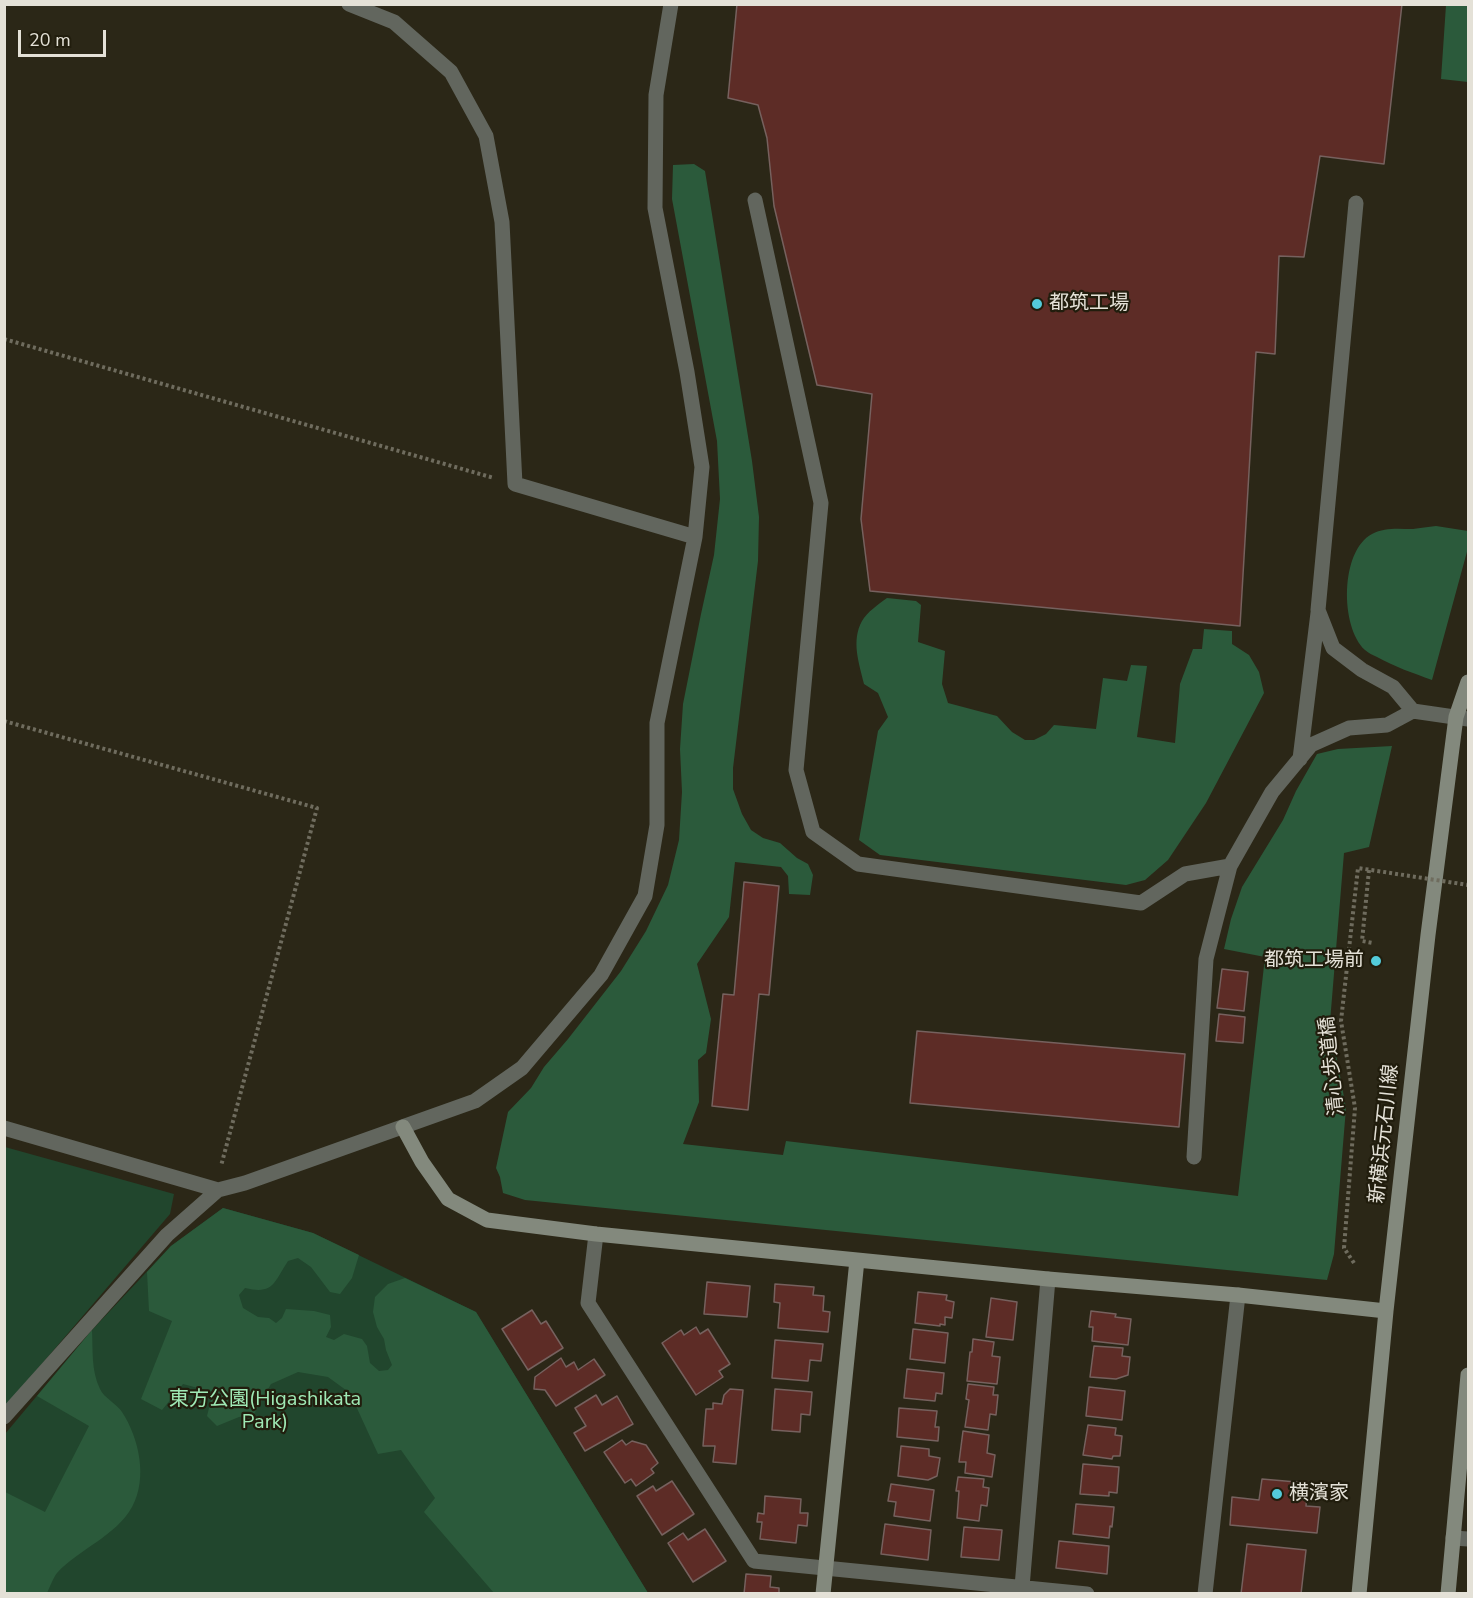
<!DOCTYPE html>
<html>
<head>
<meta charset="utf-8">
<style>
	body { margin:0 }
	#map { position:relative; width:1473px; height:1598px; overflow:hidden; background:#2b2717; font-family:"Nunito Sans",sans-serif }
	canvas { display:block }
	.frame { position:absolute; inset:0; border:6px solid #e4e1d7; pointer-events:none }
	.scale { position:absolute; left:18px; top:30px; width:88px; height:27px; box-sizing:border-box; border:3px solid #e4e1d7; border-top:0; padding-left:8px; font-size:18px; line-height:21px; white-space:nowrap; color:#e4e1d7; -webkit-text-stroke:4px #211d0d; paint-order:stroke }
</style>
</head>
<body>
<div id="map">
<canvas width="1473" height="1598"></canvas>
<div class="frame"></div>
<div class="scale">20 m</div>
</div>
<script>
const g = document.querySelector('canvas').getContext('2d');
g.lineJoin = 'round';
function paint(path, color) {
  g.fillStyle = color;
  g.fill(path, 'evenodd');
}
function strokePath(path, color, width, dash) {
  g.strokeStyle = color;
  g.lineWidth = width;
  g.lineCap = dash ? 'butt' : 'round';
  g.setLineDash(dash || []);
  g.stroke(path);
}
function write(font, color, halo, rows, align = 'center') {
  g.font = font + ' "Nunito Sans","Noto Sans JP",sans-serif';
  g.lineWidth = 4.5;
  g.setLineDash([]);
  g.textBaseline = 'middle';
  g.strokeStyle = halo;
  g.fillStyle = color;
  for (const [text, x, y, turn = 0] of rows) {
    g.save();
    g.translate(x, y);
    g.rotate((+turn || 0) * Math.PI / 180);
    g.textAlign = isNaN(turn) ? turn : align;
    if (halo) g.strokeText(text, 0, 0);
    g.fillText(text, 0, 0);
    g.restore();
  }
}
const green = new Path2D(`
	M5,1147L174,1194L170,1214L5,1407Z
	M223,1208L313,1233L476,1312L648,1593L5,1594V1434L92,1330L171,1246Z`);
const forest = new Path2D(`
	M1446,5H1468V82L1441,79Z
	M694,164L705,171L752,461L759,517L758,561L733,768V789L742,814L751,830L763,838L780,843L797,858L808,864L813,875L810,895L789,894L788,876L781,867L735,862L729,917L697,964L711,1019L706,1053L698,1060L699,1102L683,1144L783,1155L786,1141L1238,1196L1265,957L1224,949L1231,919L1242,887L1283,820L1296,791L1317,754L1338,749L1392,746L1369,847L1344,853L1330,1022L1346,1108L1334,1254L1327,1280L525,1200L503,1193L500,1177L496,1168L508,1112L531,1088L544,1067L568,1039L621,971L646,931L668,885L679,840L682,792L680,749L683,704L701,614L714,555L720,499L717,441L672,199L673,165Z
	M1436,526L1468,531V548L1432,680C1413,673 1395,667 1377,657C1373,655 1368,653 1365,650C1340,627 1340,551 1372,534C1385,527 1399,529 1413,529C1420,528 1428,527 1436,526Z
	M887,598L916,601L921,605L918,642L945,651L942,684L948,703L997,716L1012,732L1025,740H1034L1046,734L1054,725L1096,729L1103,678L1127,681L1131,665L1147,666L1137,737L1175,743L1180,684L1193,649H1202L1204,629L1232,631V644L1249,655L1259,672L1264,693L1206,803L1168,860L1145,880L1126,885L880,855L859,840L878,731L888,717L878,693L864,684C859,663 851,641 862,621C867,612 879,604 887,598Z
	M223,1208L313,1233L359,1255L352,1278L340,1294L330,1292L311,1267L298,1258L288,1261C274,1282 274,1295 245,1288L239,1295L243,1308L258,1317L269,1318L276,1323L282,1318L286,1309L314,1311L330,1315L331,1327L326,1337L334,1340L344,1334L362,1339L367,1346L370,1363L379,1371L388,1370L392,1365L386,1350L384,1339L377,1327L373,1312L375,1297L388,1284L405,1278L476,1312L648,1593H494L424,1512L435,1498L401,1450L378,1454L350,1393L328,1377L298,1372L271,1384L254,1414L239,1417L217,1426L207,1416L213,1392L183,1384L162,1410L141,1399L172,1321L149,1311L147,1272L171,1246Z
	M92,1330C93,1349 91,1371 100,1389C104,1398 116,1403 122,1412C139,1438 148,1478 132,1507C116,1536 79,1549 57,1573C53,1578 50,1587 47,1593H5V1492L45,1512L89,1426L37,1396Z`);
const building = new Path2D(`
	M737,4H1402L1384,164L1320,156L1304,257L1279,256L1275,354L1256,352L1240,626L870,591L861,519L872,394L817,385L774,206L767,138L758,105L728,98Z
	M744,882L779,886L769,995L759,994L748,1110L712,1106L723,994L734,995Z
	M1222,969L1248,972L1244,1011L1217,1008Z
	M1219,1014L1245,1017L1243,1043L1216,1041Z
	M917,1031L1185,1054L1179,1127L910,1103Z
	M707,1282L750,1286L747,1317L704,1314Z
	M775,1284L814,1287L813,1295L824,1296L823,1311L830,1312L828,1332L778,1328L780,1303L774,1302Z
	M918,1292L947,1295L946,1300L954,1302L952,1318L945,1317V1325L940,1324V1326L915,1323Z
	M991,1298L1017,1302L1013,1340L986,1337Z
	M532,1310L541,1324L546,1321L563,1348L528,1370L502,1329Z
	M1091,1311L1116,1314L1115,1317L1131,1319L1128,1345L1092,1341L1093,1327H1089Z
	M696,1327L700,1334L708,1329L730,1364L719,1371L723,1377L696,1395L662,1343L681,1330L684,1335Z
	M913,1329L948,1333L945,1363L910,1359Z
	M973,1339L994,1342L992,1356L1000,1357L997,1384L967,1381L970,1352H972Z
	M775,1340L823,1344L821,1361L810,1360L808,1381L772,1378Z
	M1094,1346L1123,1348L1122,1356L1130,1357L1128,1375L1116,1379L1090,1377Z
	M561,1358L566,1367L574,1362L578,1370L594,1359L605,1375L556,1406L545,1390L534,1389L535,1377Z
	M907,1369L944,1373L942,1394L936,1393L935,1401L904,1398Z
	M968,1384L994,1387L993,1395H998L996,1415L990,1414L988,1430L965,1427L969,1400L966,1399Z
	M1089,1387L1125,1391L1122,1420L1086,1416Z
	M730,1389L743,1390L736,1464L713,1462L715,1446H703L706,1409H713V1403L722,1404L724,1395Z
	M775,1389L812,1392L810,1415L801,1414L800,1432L772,1430Z
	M596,1395L602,1405L617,1396L633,1424L585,1451L574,1433L586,1426L575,1408Z
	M899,1408L937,1411L935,1427H939L938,1441L897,1437Z
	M1088,1425L1116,1428L1115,1435L1122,1436L1120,1456H1113L1112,1459L1083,1455Z
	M963,1431L989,1435L987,1453L995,1455L992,1477L965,1473L966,1462H959Z
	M622,1440L626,1445L632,1441L646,1445L658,1463L651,1469L654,1473L636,1486L631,1479L625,1483L604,1452Z
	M901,1446L929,1449V1456L940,1458L937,1476L928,1480L898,1476Z
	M1083,1464L1119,1467L1117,1493L1109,1492V1496L1080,1494Z
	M958,1477L984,1479L983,1487L989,1488L987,1506L981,1505L979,1521L957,1518L959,1491H956Z
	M1262,1479L1308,1483L1306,1506L1320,1507L1317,1533L1230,1525L1232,1497L1259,1500Z
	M672,1481L694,1514L662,1535L637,1496L653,1486L656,1491Z
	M891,1484L934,1490L930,1521L894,1516L896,1502L888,1501Z
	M765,1496L801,1499L800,1513H808L807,1526L798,1525L796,1543L760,1539L762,1522H757L758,1513L764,1514Z
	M1076,1504L1114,1507L1112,1527L1110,1526L1109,1538L1073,1534Z
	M885,1524L931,1530L928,1560L881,1554Z
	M964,1527L1002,1530L999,1560L961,1557Z
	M705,1529L726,1561L693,1582L668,1543L683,1533L688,1540Z
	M1059,1541L1109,1546L1107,1574L1056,1568Z
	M1247,1544L1306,1550L1301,1594H1241Z
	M746,1574L771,1576L770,1587L779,1588V1593L783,1594H744Z`);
const path = new Path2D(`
	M4,339L494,478
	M4,721L317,808L221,1166
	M1369,870L1362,941L1373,943`);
const lane = new Path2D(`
	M755,200L821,503L796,770L813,832L858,864L1141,903L1185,874L1230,866
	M1356,203L1318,610L1333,648L1362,670L1393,687L1413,711
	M1300,759L1318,613
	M1194,1157L1206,959L1230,866L1272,792L1311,745L1349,728L1387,725L1413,711L1468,719
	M1453,1538L1468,1539`);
const street = new Path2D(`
	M349,4L394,22L451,72L486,136L502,222L515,484L695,537
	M4,1128L218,1190
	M596,1234L588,1303L754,1561L1087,1594
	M4,1417L167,1235L218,1190L245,1183L475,1101L522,1068L601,975L645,896L657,825V723L695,537L702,467L687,372L655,208L656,95L671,4
	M1022,1587L1048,1279
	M1205,1594L1238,1295`);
const secondary = new Path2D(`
	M403,1127L422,1162L448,1199L487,1220L596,1234L1048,1279L1238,1295L1386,1311
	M823,1594L857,1260
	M1359,1594L1386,1311L1428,935L1456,717L1468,682
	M1448,1594L1468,1375`);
const pathBridge = new Path2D(`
	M1354,1263L1344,1248L1355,1108L1341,1021L1358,868L1468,885`);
const markers = [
	[1037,304,6,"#53cbda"],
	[1376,961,6,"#53cbda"],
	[1277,1494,6,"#53cbda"]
];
const poiNames = [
	["都筑工場",1049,304],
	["都筑工場前",1364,961,"right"],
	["横濱家",1289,1494]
];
const streetNames = [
	["清心歩道橋",1333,1066,-96],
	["新横浜元石川線",1385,1134,-84]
];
const parkNames = [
	["東方公園(Higashikata",265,1400],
	["Park)",265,1423]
];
paint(green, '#21462d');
paint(forest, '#2b5a3b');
paint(building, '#5d2c26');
strokePath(building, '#76615e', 1.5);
strokePath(path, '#6f6c5e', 4, [3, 3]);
strokePath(lane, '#62665e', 15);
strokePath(street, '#62665e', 15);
strokePath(secondary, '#83897d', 15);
strokePath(pathBridge, '#6f6c5e', 4, [3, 3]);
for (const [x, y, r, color] of markers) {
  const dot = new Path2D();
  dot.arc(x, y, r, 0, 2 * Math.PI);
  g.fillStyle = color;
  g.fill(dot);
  strokePath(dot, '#211d0d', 2);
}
write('20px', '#e4e1d7', '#211d0d', poiNames, 'left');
write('20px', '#e4e1d7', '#211d0d', streetNames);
write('20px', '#9fe9b5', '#211d0d', parkNames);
</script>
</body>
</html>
